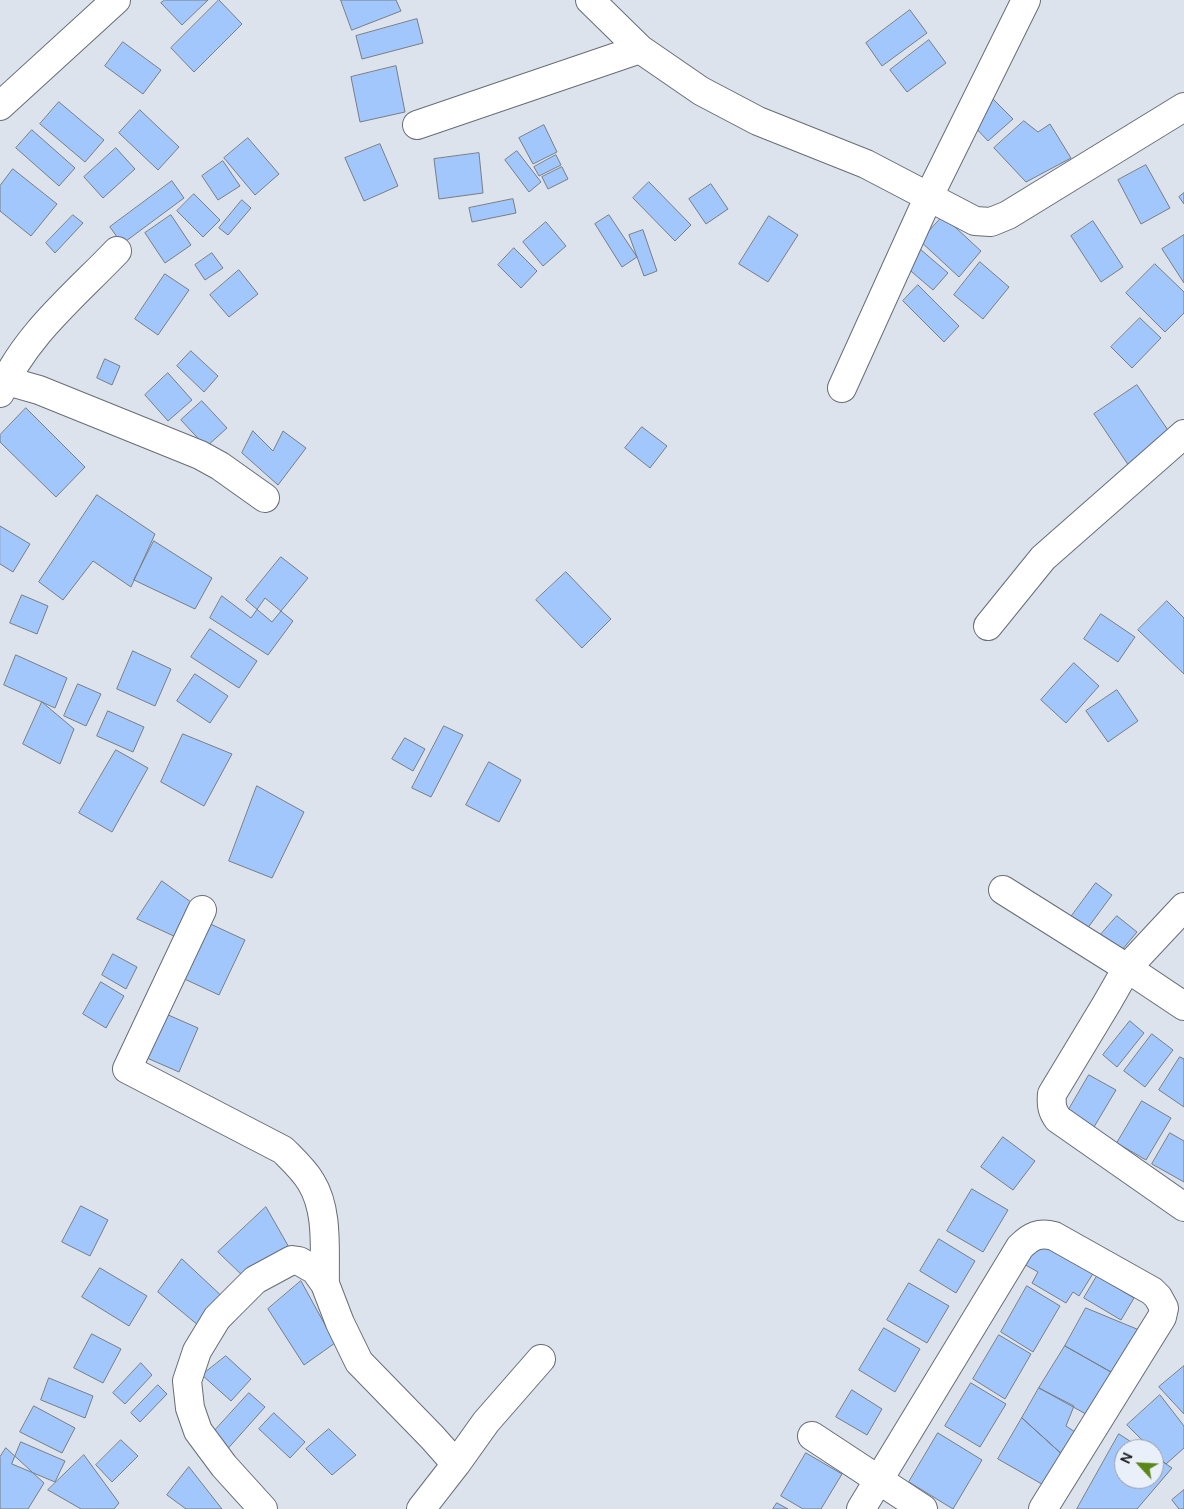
<!DOCTYPE html>
<html>
<head>
<meta charset="utf-8">
<style>
	body { margin:0 }
	#map { position:relative; width:1184px; height:1509px; overflow:hidden; background:#dce3ed; font-family:"DM Sans",sans-serif }
	canvas { display:block }
	.north { position:absolute; left:1114px; top:1439px; width:50px; height:50px; box-sizing:border-box; background:#eaf0fa; border:1px solid #999ea5; border-radius:50%; rotate:295deg; font-size:14px; font-weight:700; line-height:20px; text-align:center; color:#1f2225 }
	.north::after { content:''; display:block; margin:auto; width:18px; height:22px; background:#598718; clip-path:polygon(50% 0,100% 100%,50% 72%,0 100%) }
</style>
</head>
<body>
<div id="map">
<canvas width="1184" height="1509"></canvas>
<div class="north">N</div>
</div>
<script>
const g = document.querySelector('canvas').getContext('2d');
g.lineJoin = 'round';
function paint(path, color) {
  g.fillStyle = color;
  g.fill(path, 'evenodd');
}
function strokePath(path, color, width, dash) {
  g.strokeStyle = color;
  g.lineWidth = width;
  g.lineCap = dash ? 'butt' : 'round';
  g.setLineDash(dash || []);
  g.stroke(path);
}
const building = new Path2D(`
	M165,0H208L182,25L161,3Z
	M219,0L242,24L194,72L171,48Z
	M341,0H396L401,11L352,30Z
	M910,10L927,33L882,66L866,43Z
	M417,19L423,43L362,59L356,36Z
	M929,40L946,63L907,92L890,70Z
	M123,42L161,70L143,94L105,66Z
	M396,66L405,112L360,122L351,77Z
	M993,99L1013,119L988,141L971,123Z
	M59,102L104,140L85,162L40,124Z
	M140,110L179,147L158,170L119,133Z
	M1024,121L1038,132L1050,124L1071,158L1026,182L994,148Z
	M544,125L557,152L533,164L519,138Z
	M32,130L75,168L59,186L16,148Z
	M248,138L279,174L255,195L224,158Z
	M380,144L398,186L364,201L345,158Z
	M116,148L135,169L103,198L84,177Z
	M517,151L541,182L529,192L505,160Z
	M479,153L483,193L439,199L434,159Z
	M556,155L561,165L539,176L534,167Z
	M223,161L240,186L218,200L202,176Z
	M1146,165L1170,208L1141,224L1118,180Z
	M562,167L568,179L548,189L542,177Z
	M13,169L57,204L31,236L0,211V186Z
	M172,181L184,198L122,244L110,227Z
	M649,182L691,225L675,241L633,198Z
	M711,184L728,209L706,224L689,199Z
	M1184,193V204L1179,197Z
	M194,194L220,220L203,237L177,211Z
	M513,199L516,213L472,222L469,208Z
	M242,200L251,208L228,235L219,228Z
	M73,215L83,223L55,253L46,243Z
	M171,215L191,245L165,263L145,233Z
	M609,215L637,257L622,267L595,224Z
	M769,216L798,235L768,282L739,264Z
	M943,216L981,251L959,277L920,241Z
	M1093,221L1123,267L1101,282L1071,236Z
	M546,222L566,246L543,266L523,242Z
	M643,230L657,271L644,276L629,235Z
	M1184,235V283L1162,249Z
	M514,248L537,271L521,288L498,265Z
	M920,249L948,273L933,290L905,266Z
	M212,253L223,268L205,280L195,265Z
	M980,262L1009,287L983,319L954,295Z
	M1155,264L1184,292V313L1165,332L1126,293Z
	M239,270L258,294L229,317L210,295Z
	M165,274L189,290L158,335L135,319Z
	M918,285L959,326L944,342L903,301Z
	M1140,318L1161,338L1132,368L1111,347Z
	M191,351L218,376L204,392L177,366Z
	M105,359L120,366L112,385L97,378Z
	M168,373L192,400L168,421L145,395Z
	M1137,385L1172,436L1129,466L1094,414Z
	M202,401L227,428L206,447L181,420Z
	M26,408L85,467L56,497L0,442V435Z
	M642,427L667,446L650,468L625,448Z
	M253,431L273,451L283,431L306,448L278,485L242,453Z
	M97,495L155,534L131,587L93,561L63,600L39,582Z
	M0,526L30,544L13,572L0,564Z
	M154,541L212,578L195,609L134,580Z
	M281,557L308,578L272,622L246,600Z
	M566,572L611,619L582,648L536,600Z
	M22,595L48,606L37,634L10,623Z
	M222,596L251,618L265,598L293,621L268,655L210,618Z
	M1167,601L1184,618V674L1138,630Z
	M1101,614L1135,637L1118,662L1084,639Z
	M210,629L257,661L239,688L191,657Z
	M133,651L171,669L155,706L117,689Z
	M16,655L67,678L55,708L4,685Z
	M1074,663L1099,686L1066,723L1041,700Z
	M195,674L228,696L210,723L177,701Z
	M78,684L101,694L86,726L64,716Z
	M1117,690L1138,721L1108,742L1086,711Z
	M42,702L74,729L60,764L23,744Z
	M108,711L144,727L133,752L97,736Z
	M444,726L463,735L431,797L412,788Z
	M183,734L232,754L204,806L161,782Z
	M405,738L425,749L413,771L392,759Z
	M116,750L148,768L112,832L79,813Z
	M489,762L521,780L499,822L466,805Z
	M257,786L304,812L272,878L229,861Z
	M162,881L195,905L178,938L137,919Z
	M1096,883L1112,895L1084,933L1068,921Z
	M1117,916L1137,932L1117,956L1097,939Z
	M204,921L245,940L219,995L178,976Z
	M113,954L137,967L126,989L102,975Z
	M101,982L124,996L106,1028L83,1014Z
	M166,1014L198,1028L179,1072L147,1058Z
	M1130,1021L1144,1033L1117,1067L1103,1055Z
	M1152,1034L1173,1050L1145,1087L1124,1071Z
	M1180,1057L1184,1059V1107L1159,1090Z
	M1089,1075L1116,1090L1094,1127L1068,1111Z
	M1142,1101L1171,1118L1146,1160L1117,1143Z
	M1170,1133L1184,1141V1182L1152,1164Z
	M1003,1137L1035,1161L1013,1190L981,1167Z
	M972,1189L1008,1210L983,1252L947,1231Z
	M81,1206L108,1220L90,1256L62,1242Z
	M266,1207L290,1249L245,1278L218,1252Z
	M1036,1238L1094,1272L1079,1296L1073,1292L1066,1303L1032,1283L1038,1272L1022,1263Z
	M939,1239L975,1261L956,1293L920,1271Z
	M182,1259L241,1314L216,1340L158,1292Z
	M100,1268L147,1296L129,1326L82,1297Z
	M1097,1276L1134,1298L1121,1320L1084,1298Z
	M301,1281L335,1343L304,1365L268,1309Z
	M909,1283L949,1306L927,1343L887,1320Z
	M1027,1286L1060,1306L1033,1352L1001,1332Z
	M1086,1308L1144,1332L1118,1376L1065,1346Z
	M884,1328L920,1349L895,1392L859,1370Z
	M92,1334L121,1349L103,1383L74,1368Z
	M999,1335L1031,1354L1005,1399L973,1379Z
	M1065,1346L1118,1376L1093,1418L1039,1388Z
	M226,1356L251,1379L231,1401L202,1375Z
	M141,1363L152,1375L125,1404L113,1393Z
	M1184,1366V1414L1159,1387Z
	M49,1378L93,1396L85,1418L41,1400Z
	M971,1383L1006,1404L980,1447L945,1426Z
	M158,1385L167,1394L140,1422L131,1413Z
	M1039,1388L1074,1406L1066,1426L1078,1434L1065,1457L1022,1418Z
	M852,1390L882,1409L867,1435L836,1417Z
	M249,1393L265,1407L224,1453L208,1438Z
	M1160,1395L1184,1426V1448L1166,1464L1154,1452V1449H1151L1127,1425Z
	M34,1406L75,1428L62,1453L20,1432Z
	M274,1413L305,1442L290,1458L259,1429Z
	M1022,1418L1065,1457L1047,1487L998,1459Z
	M329,1429L356,1455L332,1475L306,1449Z
	M938,1433L982,1460L953,1509L909,1482Z
	M1119,1434L1142,1449H1124V1479H1154V1456L1172,1468L1137,1509H1077Z
	M121,1440L138,1456L112,1482L96,1465Z
	M21,1442L65,1461L55,1482L12,1464Z
	M6,1448L44,1483L28,1509H0V1457Z
	M806,1453L842,1474L821,1509H803L781,1496Z
	M84,1455L119,1503L114,1509H81L48,1490Z
	M189,1467L222,1509H186L167,1495Z
	M1184,1490V1509H1179L1172,1500Z
	M777,1503L788,1509H773Z`);
const street = new Path2D(`
	M590,0L640,49L701,91L758,121L866,164L975,221L991,222L1008,215L1184,107
	M0,106L116,0
	M417,125L640,49
	M0,379L39,390L200,455L220,466L265,498
	M842,388L929,196L1026,0
	M0,393C24,336 75,295 117,251
	M988,626L1043,558L1184,434
	M1003,890L1127,968L1184,1006
	M1184,907L1127,968L1107,1003L1052,1094C1051,1105 1052,1111 1058,1119L1184,1207
	M202,910L127,1069L283,1150C293,1160 304,1170 311,1182C329,1211 324,1251 325,1284
	M812,1436L923,1509
	M263,1509L224,1466L198,1431L190,1408L187,1381L197,1351L217,1318L255,1280L292,1260L299,1261L315,1270L325,1284L340,1323L359,1362L432,1437L456,1464
	M421,1509L456,1464L486,1422L541,1359
	M861,1509L1020,1247C1031,1236 1039,1232 1054,1236L1152,1291L1158,1297L1164,1308L1162,1317L1043,1509`);
paint(building, '#a2c7fd');
strokePath(building, '#777d85', 1);
strokePath(street, '#686d76', 30);
strokePath(street, '#fff', 28);
</script>
</body>
</html>
